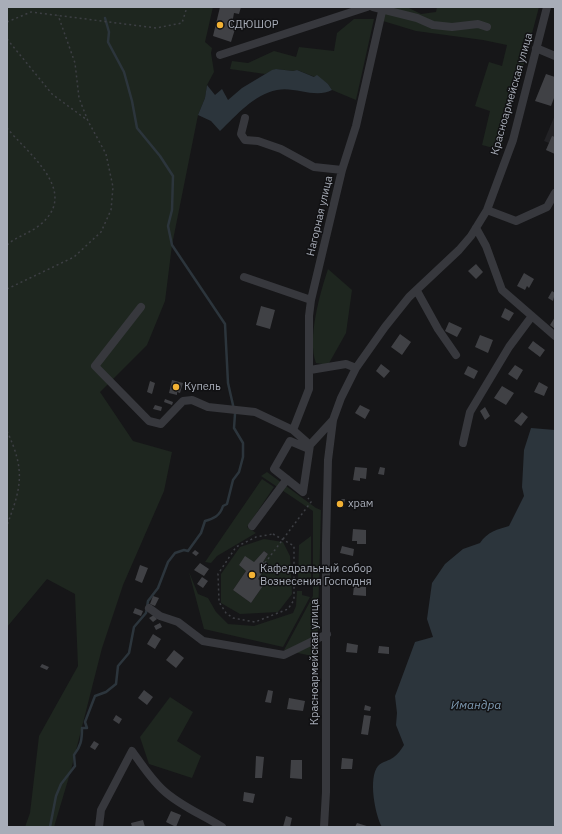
<!DOCTYPE html>
<html>
<head>
<meta charset="utf-8">
<style>
	body { margin:0 }
	#map { position:relative; width:562px; height:834px; overflow:hidden; background:#161618; font-family:"IBM Plex Sans",sans-serif }
	canvas { display:block }
	.frame { position:absolute; inset:0; border:8px solid #a8adb8; pointer-events:none }
</style>
</head>
<body>
<div id="map">
<canvas width="562" height="834"></canvas>
<div class="frame"></div>
</div>
<script>
const g = document.querySelector('canvas').getContext('2d');
g.lineJoin = 'round';
function paint(path, color) {
  g.fillStyle = color;
  g.fill(path, 'evenodd');
}
function strokePath(path, color, width, dash) {
  g.strokeStyle = color;
  g.lineWidth = width;
  g.lineCap = dash ? 'butt' : 'round';
  g.setLineDash(dash || []);
  g.stroke(path);
}
function write(font, color, halo, rows, align = 'center') {
  g.font = font + ' "IBM Plex Sans",sans-serif';
  g.lineWidth = 3;
  g.setLineDash([]);
  g.textBaseline = 'middle';
  g.strokeStyle = halo;
  g.fillStyle = color;
  for (const [text, x, y, turn = 0] of rows) {
    g.save();
    g.translate(x, y);
    g.rotate((+turn || 0) * Math.PI / 180);
    g.textAlign = isNaN(turn) ? turn : align;
    if (halo) g.strokeText(text, 0, 0);
    g.fillText(text, 0, 0);
    g.restore();
  }
}
const built = new Path2D(`
	M555,115V154L546,150L549,143L544,141Z`);
const green = new Path2D(`
	M7,7H213L205,42L212,48L211,53L214,72L207,85L205,98L198,115L172,245L165,301L147,345L100,392L133,441L172,452L164,491L123,585L102,648L71,770L54,827H25L30,813L39,736L78,666L75,594L47,579L7,627Z
	M386,7H407L421,14L436,12L437,7H539L501,150L482,145L490,111L475,106L489,62L502,66L507,45L483,40L416,31L383,21Z
	M354,19H374L356,100L332,90L328,84L320,79L297,70L293,71L276,69L265,74L230,69L232,61L248,63L274,51L296,57L299,47L334,51L337,33Z
	M328,269L352,290L346,333L328,365L316,363C307,339 320,293 328,269Z
	M267,472L316,508L321,510L317,657L284,650L313,596V511L261,476Z
	M262,479L274,487L247,527L256,533L217,556L211,563L205,562Z
	M311,536V583L298,581L299,545Z
	M264,539L283,542L290,556L292,594L278,612L240,614L221,603V574L240,547ZM264,551L268,554L263,562L268,565L258,579L265,583L251,603L233,590L246,571L239,565L254,562Z
	M189,572L198,594L208,598L216,612L228,624L254,626L293,613L296,606L297,591H302V595L310,597L283,647L204,629Z
	M170,697L193,712L177,741L201,756L192,778L149,764L140,737Z`);
const water = new Path2D(`
	M276,69L293,71L297,70L314,77L317,75L328,84L332,90C315,99 295,86 277,90C253,95 237,115 220,131L211,121L198,115L205,98L207,85L215,95L222,89L228,100L242,88L272,70Z
	M531,428L555,430V827H382C375,815 368,778 378,766C383,761 389,761 394,757C398,754 401,750 404,745L396,725L397,713L395,696L415,642L433,637L427,619L432,583L445,564L463,549L480,543C487,532 498,529 509,526L524,496L522,487L524,450Z`);
const stream = new Path2D(`
	M50,827L56,796L61,784L75,766L74,755C81,746 82,740 82,728H87L85,722L95,696L106,692L116,684L118,666L129,653L134,627L146,613L148,601L158,588L168,562L175,553L184,550L188,551L201,533L205,521C213,519 220,516 223,506L227,504L233,480L239,472L243,457V443L234,428L235,414L228,383L225,324L172,245L168,226L172,210L173,176L160,156L137,128L132,101L124,72L108,42L109,32L105,18`);
const building = new Path2D(`
	M220,7H241L239,14L234,13L232,24L236,26L231,42L213,36Z
	M546,74L555,77L554,98L551,106L535,101Z
	M552,136L555,137V154L546,150Z
	M476,264L483,272L476,279L468,271Z
	M524,273L534,279L529,288L527,286L525,290L517,286Z
	M552,291L555,293L553,301L548,298Z
	M261,306L275,310L270,329L256,325Z
	M505,308L514,313L509,321L501,317Z
	M555,317V329L550,325Z
	M449,322L462,328L457,337L445,331Z
	M400,334L411,342L402,355L391,347Z
	M480,335L493,340L488,353L475,347Z
	M533,341L545,350L540,357L528,348Z
	M381,364L390,371L384,378L376,371Z
	M515,365L523,370L517,380L508,374Z
	M468,366L478,371L474,379L464,374Z
	M172,380L183,383L180,393L177,392V395L169,393Z
	M150,381L155,383L152,394L147,392Z
	M539,382L548,387L544,396L534,392Z
	M502,386L514,393L506,405L494,398Z
	M165,399L173,402L172,405L164,402Z
	M155,405L162,407L161,411L153,409Z
	M360,405L370,410L365,419L355,413Z
	M485,407L490,416L485,420L480,411Z
	M522,412L528,417L521,426L514,421Z
	M355,467L367,468L366,479L360,478V481L353,480Z
	M380,467L385,468L384,475L378,474Z
	M341,499H345L344,507L340,506Z
	M353,529L366,530V544H357V541H352Z
	M342,546L354,549L353,556L340,553Z
	M195,550L199,553L196,556L192,553Z
	M264,551L268,554L263,562L268,565L258,579L265,583L251,603L233,590L246,571L239,565L245,556L254,562Z
	M200,563L209,569L204,576L194,570Z
	M140,565L148,568L142,583L135,580Z
	M202,577L208,581L203,588L197,584Z
	M354,586L366,587V596L353,595Z
	M153,596L159,598L155,606L150,604Z
	M135,608L143,611L141,616L133,613Z
	M154,615L157,619L153,622L149,618Z
	M160,623L162,627L156,630L154,626Z
	M153,634L161,639L155,649L147,644Z
	M347,643L358,645L357,653L346,652Z
	M379,646L389,647V654L378,653Z
	M174,650L184,658L176,668L166,660Z
	M42,664L49,667L47,670L40,667Z
	M144,690L153,697L147,705L138,698Z
	M268,690L273,691L271,703L265,702Z
	M289,698L305,701L303,711L287,709Z
	M365,705L371,707L370,711L364,710Z
	M116,715L122,719L119,724L113,720Z
	M364,715L371,716L368,735L361,734Z
	M94,741L99,744L95,750L90,747Z
	M256,756L264,757L262,778H255Z
	M342,758L353,759L352,769H341Z
	M291,760H302V779L290,778Z
	M244,792L255,794L253,803L243,801Z
	M171,811L181,815L176,827L166,822Z
	M286,816L292,818L290,827H283Z
	M143,820L145,827H132L131,823Z
	M357,823L370,827H355Z`);
const path = new Path2D(`
	M7,22L31,12L156,28L182,23L187,7
	M7,39L52,94L87,120
	M7,128C27,153 80,191 41,224C31,233 17,236 7,245
	M7,289L74,257L101,232L111,210L113,187L106,154L88,121L79,98L75,63L58,15
	M7,431C25,470 22,486 7,525
	M273,534L294,546V600L288,609L255,622L233,618L226,613L219,602L218,574L236,547L256,537Z
	M265,563L311,502L308,498`);
const minor = new Path2D(`
	M373,7L417,18L433,25L452,27L478,24L487,27
	M536,48L555,56
	M220,55L367,7
	M245,118L241,134L245,140L258,141L281,149L314,167L342,170
	M487,210L516,221L547,207L555,193
	M476,228L486,246L502,290L555,336
	M244,277L311,300
	M417,291L438,329L456,355
	M141,307L95,366L149,421L161,424L183,401L192,400L208,407L255,412L293,430L310,445
	M310,370L346,364L356,368
	M293,430L309,389V316L311,300L342,170L356,126L383,7
	M463,443L470,412L509,347L532,316
	M309,449L290,441L274,469L303,492L310,445L333,420
	M252,526L287,479
	M149,608L160,616L178,622L203,641L284,655L327,634
	M99,827L101,810L132,751C142,765 151,779 163,790C180,806 203,815 222,827
	M324,827L326,792V543L328,460L333,420L341,398L356,368L385,327L409,297L459,250L471,236L487,210L513,140L547,7`);
const markers = [
	[220,25,4,"#f2b134"],
	[176,387,4,"#f2b134"],
	[340,504,4,"#f2b134"],
	[252,575,4,"#f2b134"]
];
const poiNames = [
	["СДЮШОР",228,25],
	["Купель",184,387],
	["храм",348,504],
	["Кафедральный собор",260,569],
	["Вознесения Господня",260,582]
];
const streetNames = [
	["Красноармейская улица",512,94,-74],
	["Нагорная улица",320,216,-77],
	["Красноармейская улица",315,662,-90]
];
const waterNames = [
	["Имандра",476,706]
];
paint(built, '#222225');
paint(green, '#1e261f');
paint(water, '#2c353c');
strokePath(stream, '#2c353c', 2.5);
paint(building, '#404145');
strokePath(path, '#3d3f44', 1.5, [2, 3]);
strokePath(minor, '#37383d', 8);
for (const [x, y, r, color] of markers) {
  const dot = new Path2D();
  dot.arc(x, y, r, 0, 2 * Math.PI);
  g.fillStyle = color;
  g.fill(dot);
  strokePath(dot, '#111113', 1.5);
}
write('11px', '#a8adb8', '#111113', poiNames, 'left');
write('11px', '#a8adb8', '#111113', streetNames);
write('italic 12px', '#7f9bb3', '#111113', waterNames);
</script>
</body>
</html>
